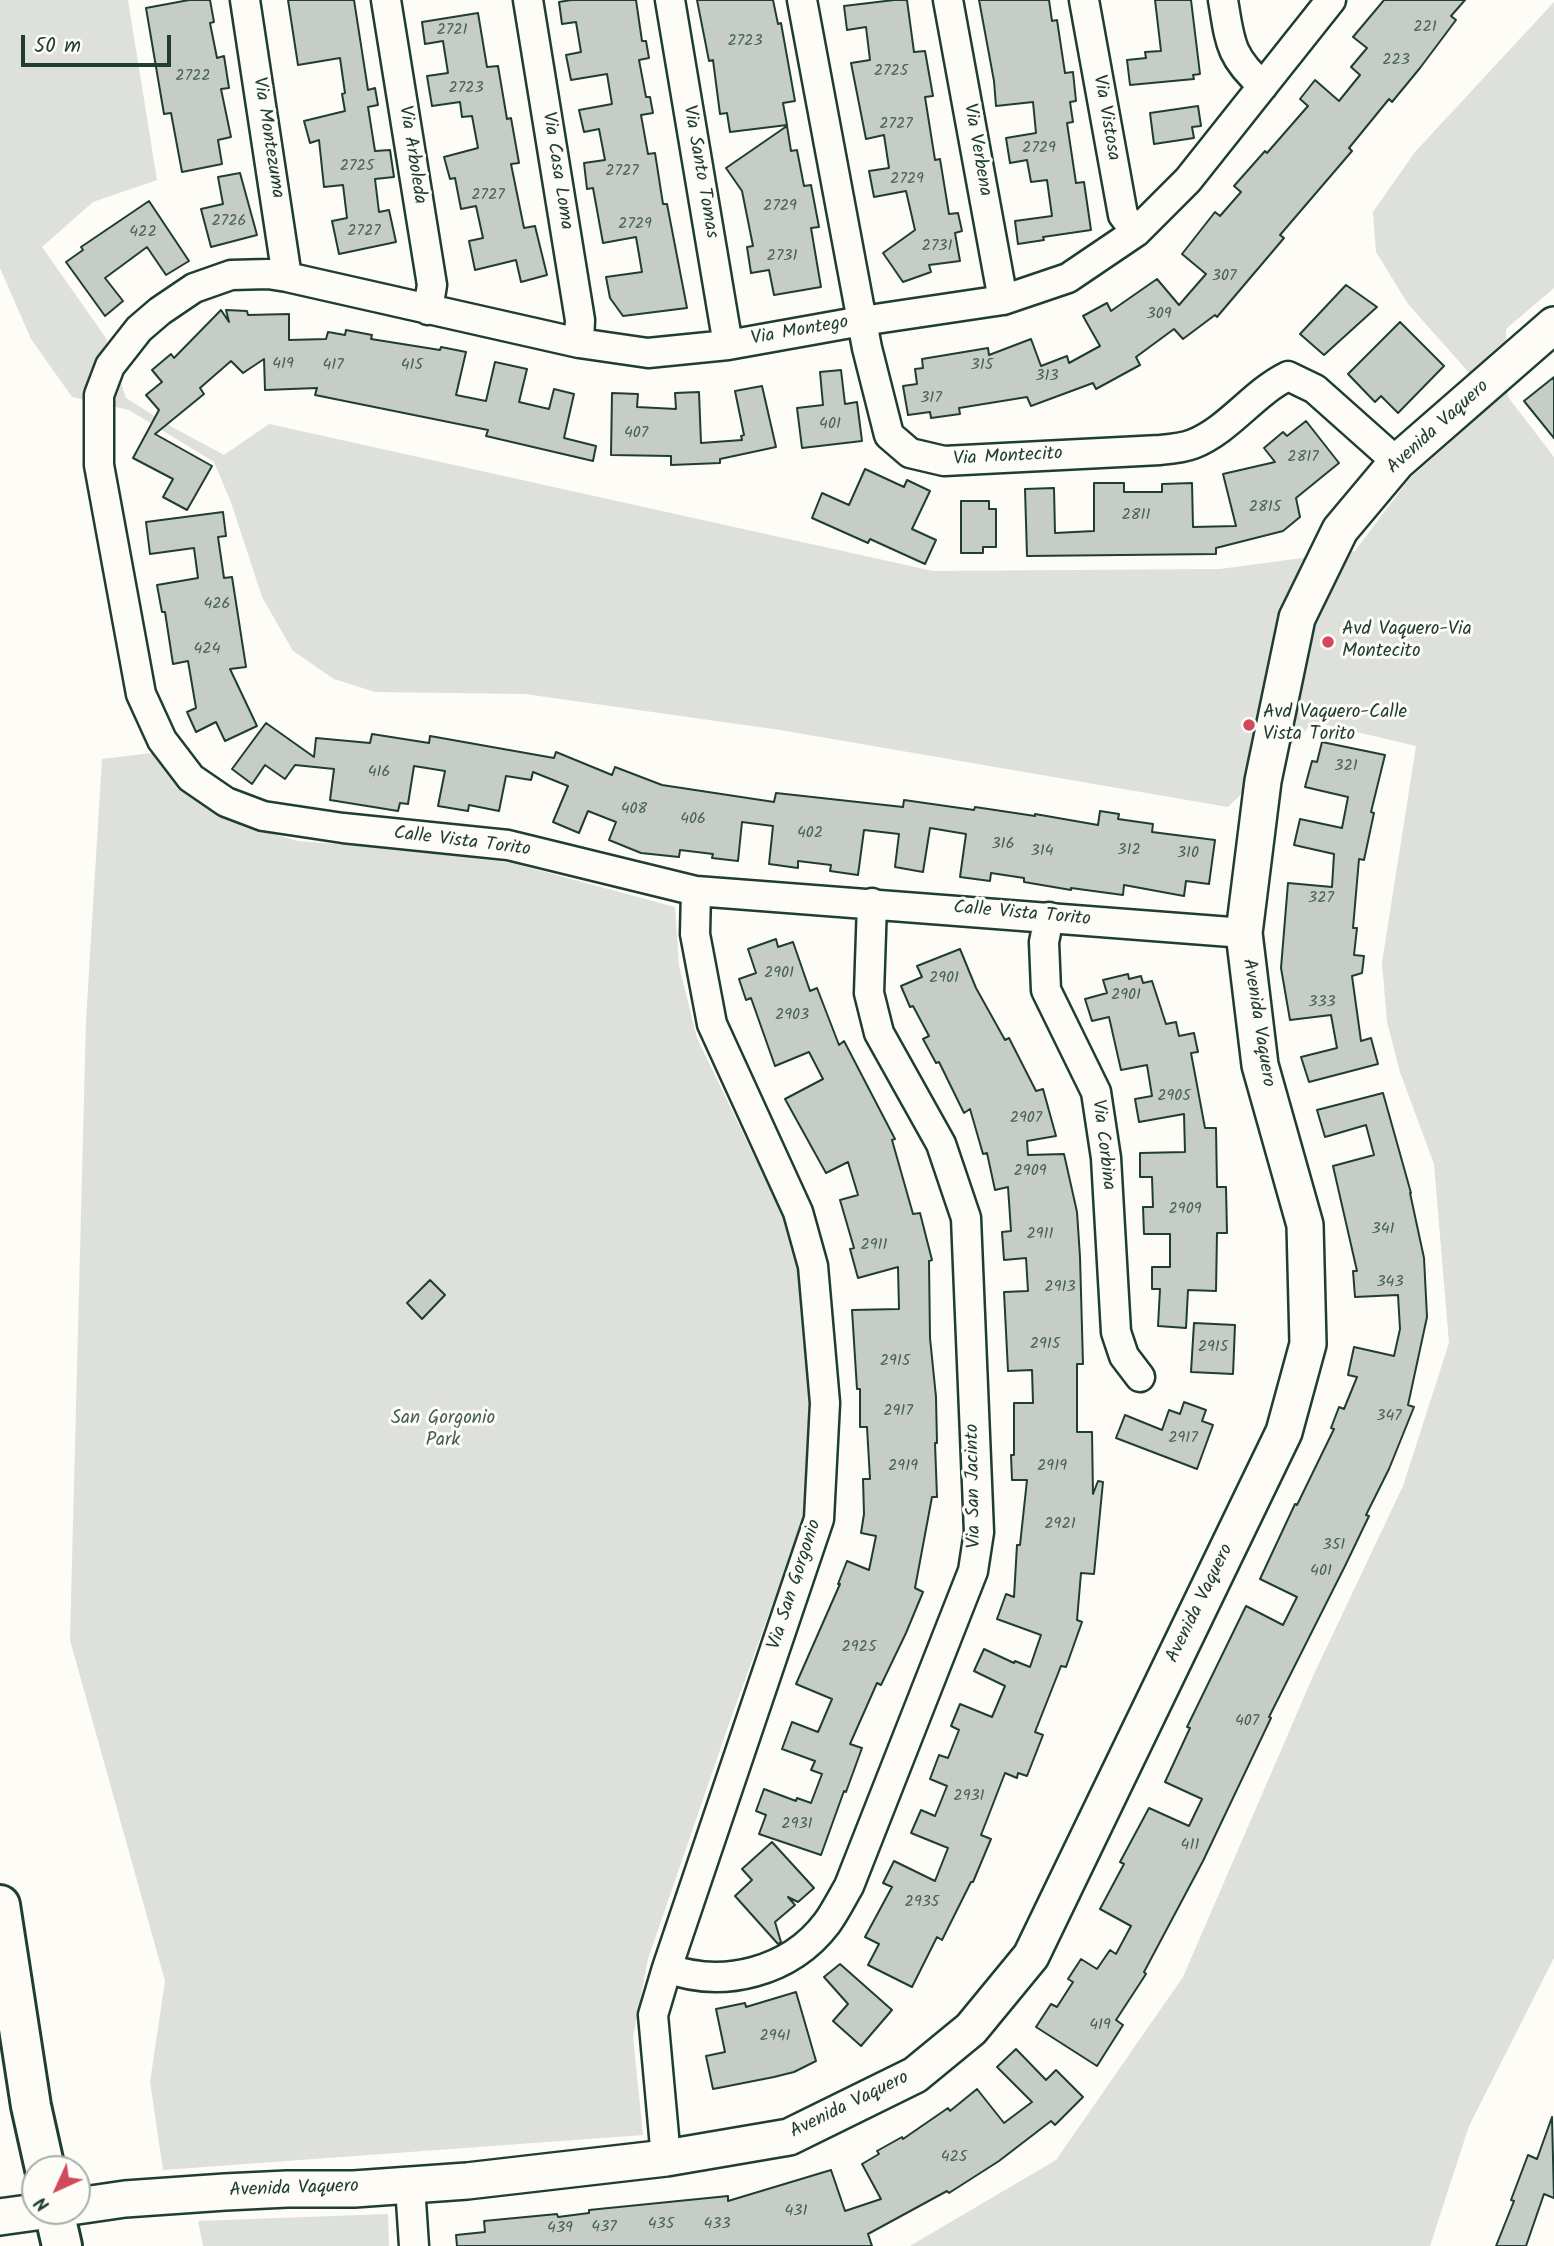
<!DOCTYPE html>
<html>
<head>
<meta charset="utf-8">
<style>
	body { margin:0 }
	#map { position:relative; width:1554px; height:2246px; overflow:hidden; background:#fdfcf7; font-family:Kalam,sans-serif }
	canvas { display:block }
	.north { position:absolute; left:21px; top:2155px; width:70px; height:70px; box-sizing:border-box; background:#fdfcf7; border:2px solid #a4b0a9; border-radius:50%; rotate:225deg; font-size:19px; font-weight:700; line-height:28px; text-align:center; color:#1f3d34 }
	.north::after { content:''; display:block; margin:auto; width:24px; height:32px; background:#d1495b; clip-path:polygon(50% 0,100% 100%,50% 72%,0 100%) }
	.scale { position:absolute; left:21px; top:35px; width:150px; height:32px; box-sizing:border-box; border:4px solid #1f3d34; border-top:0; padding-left:9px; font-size:21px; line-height:24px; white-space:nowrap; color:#1f3d34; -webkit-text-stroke:5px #fdfcf7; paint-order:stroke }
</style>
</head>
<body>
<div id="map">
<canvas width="1554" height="2246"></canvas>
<div class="north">N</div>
<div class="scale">50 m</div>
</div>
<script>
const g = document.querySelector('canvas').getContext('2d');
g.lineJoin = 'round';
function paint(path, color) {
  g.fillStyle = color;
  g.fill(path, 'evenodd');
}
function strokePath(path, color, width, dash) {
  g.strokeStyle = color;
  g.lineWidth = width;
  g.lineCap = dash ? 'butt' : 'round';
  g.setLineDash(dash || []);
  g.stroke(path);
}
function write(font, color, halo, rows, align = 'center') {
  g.font = font + ' Kalam,sans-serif';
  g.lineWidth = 6;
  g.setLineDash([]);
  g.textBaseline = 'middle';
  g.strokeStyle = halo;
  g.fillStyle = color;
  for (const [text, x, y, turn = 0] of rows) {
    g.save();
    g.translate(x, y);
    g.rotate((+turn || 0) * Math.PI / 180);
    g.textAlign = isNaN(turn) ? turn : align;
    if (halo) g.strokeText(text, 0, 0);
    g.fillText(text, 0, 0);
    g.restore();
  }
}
const green = new Path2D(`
	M0,0H128L157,180L93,202L42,247L106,338L126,398L174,428L224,455L269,424L933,571L1220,569L1355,551L1409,479L1495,402L1408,304L1376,252L1373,212L1415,152L1554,2V288L1506,329L1508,397L1554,457V1958L1469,2126L1430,2246H910L1056,2160L1183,1977L1314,1674L1403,1486L1449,1343L1434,1164L1400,1072L1387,1022L1382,963L1416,746L1314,722L1228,807L780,730L525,694L375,692L334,679L293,651L262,597L232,505L214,462L129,410L72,397L31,339L0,268Z
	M152,753L183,787L230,821L297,841L404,849L512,863L675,907L679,966L697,1038L792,1235L804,1290L811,1453L809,1504L731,1718L648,1959L633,2037L643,2135L163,2170L150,2082L165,1981L70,1640L86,1020L102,759Z
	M388,2214L389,2246H203L198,2221Z`);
const building = new Path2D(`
	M189,0H210L214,22L210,23L217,58L224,56L229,88L221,89L231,137L218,140L222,164L182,172L171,113L164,114L146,8Z
	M288,0H354L368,90L375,88L378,105L368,107L375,151L390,150L394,177L375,179L379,212L389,210L396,242L339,254L332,221L347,218L343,185L324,187L319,140L310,143L304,121L345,111L342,94L345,93L340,58L298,65Z
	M571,0H636L642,41H646L649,58L639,60L646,97H650L653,113L641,115L648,154L655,153L663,204H667L687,308L623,316L610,298L606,277L642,272L636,237L603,243L593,188L587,189L584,163L605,160L599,129L584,132L579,110L612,104L607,74L571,80L566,55L581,52L576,22L562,24L559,2Z
	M697,0H773L778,24L781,23L795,101L783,103L787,125L730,132L727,113L720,114L713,60L709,61Z
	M894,0H907L914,52L925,51L933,96L925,97L935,160L940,159L949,214L958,213L962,231L955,233L960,261L929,265L931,272L903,282L883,253L915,230L906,191L874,197L869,171L889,168L884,135L866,139L851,63L870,60L866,27L847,30L844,6Z
	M979,0H1049L1052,21L1057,20L1065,73L1073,72L1076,101L1070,102L1073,122L1067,123L1076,183L1084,182L1091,230L1043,237L1044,240L1018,244L1015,221L1052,216L1047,180L1031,182L1027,160L1010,163L1006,138L1036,133L1033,102L996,106L994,81Z
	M1155,0H1191L1200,74L1193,75L1194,79L1130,85L1127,60L1146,58L1145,52L1161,51Z
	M1384,0H1465L1451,16L1456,20L1420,68L1392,102L1389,99L1349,148L1352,151L1280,235L1284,238L1217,317L1215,315L1183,339L1174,329L1136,357L1140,365L1096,389L1093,383L1031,406L1027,397L959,408L960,414L931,418L930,412L908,415L903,386L917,384L915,369L923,368L922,359L988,348L989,355L1031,339L1041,366L1067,356L1069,363L1100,346L1083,316L1107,303L1111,311L1157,279L1179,305L1206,274L1182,254L1215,212L1220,216L1241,192L1234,186L1265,151L1267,153L1308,106L1300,99L1315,80L1339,101L1360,75L1351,67L1367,48L1353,37Z
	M478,13L487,67L498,66L507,119L511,118L519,163L511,164L524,228L535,226L547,275L521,282L516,260L475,270L469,241L483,238L476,206L461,209L455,178L450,179L444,157L478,148L472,116L462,117L460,102L432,106L427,76L448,73L443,41L425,44L422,22Z
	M1198,106L1201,126L1192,127L1194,138L1154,144L1150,113Z
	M787,126L791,151L797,150L804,186L811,185L819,227L811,228L821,287L774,295L769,270L751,273L747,247L753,246L742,191L726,168Z
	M240,173L257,235L211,247L201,209L223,204L218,177Z
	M149,201L189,261L166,275L147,247L105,278L123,301L105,316L66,262L83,250L81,247Z
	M1346,285L1377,307L1324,355L1300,334Z
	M221,310L229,322L226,310L247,311L248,315L289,314V340L326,339L328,332L345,335L346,330L372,335L371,339L440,350L441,347L466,352L456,395L486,401L495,362L527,369L519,402L549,409L554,389L574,394L564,438L596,446L593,461L486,436L488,430L315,395L317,388L265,390L264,359L243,373L231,361L200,388L204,394L155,434L212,466L187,510L163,497L173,479L133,458L159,410L146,395L162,382L152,370L171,354L174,358Z
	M1400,322L1444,366L1398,413L1381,396L1375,402L1348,374Z
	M841,370L845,404L857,402L862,441L802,448L797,408L823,405L820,372Z
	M1554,377V438L1524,401Z
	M762,386L776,447L720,459V463L671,465V456L611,455L612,393L638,394L637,407L676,409L675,393L699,392L701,443L742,440L741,436L744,435L735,391Z
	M1306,421L1339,463L1296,498L1300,517L1283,531L1216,548V554L1027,556L1025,489L1054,488L1055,533L1094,531V483H1124V492H1162V484L1192,483L1193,527L1236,526L1223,474L1275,462L1264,448L1283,432L1287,436Z
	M865,469L904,487L907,480L930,491L912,529L936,540L925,564L870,539L868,543L812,518L822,493L849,505Z
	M961,501H989V509H996V547H983V553H961Z
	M223,512L226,536L218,537L224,578L232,577L246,667L230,669L257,726L225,741L216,722L196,732L187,712L196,708L188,661L173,664L165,612H162L157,585L198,578L194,548L150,554L146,522Z
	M266,723L314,757L316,738L370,743L372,734L429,743L430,736L554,758L556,752L612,775L615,767L662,785L774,802L776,793L903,807L904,800L974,810L975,807L1035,816V814L1098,825L1100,811L1119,814L1118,819L1153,824L1152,832L1215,840L1209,884L1186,881L1184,896L1124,885L1123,895L1071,888V890L1024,882V878L991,873L990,881L960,877L966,834L930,828L923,872L895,867L899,834L864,830L858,875L830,871L831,865L798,861V868L769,864L773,826L742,822L738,861L712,858L713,854L680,850L679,857L641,853L609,840L616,822L588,811L579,833L553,822L568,786L533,772L531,780L506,776L499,811L469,805L468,811L438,806L445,771L414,766L408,804L400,803L398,811L330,800L334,769L295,765L285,779L265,765L252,784L232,769Z
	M1322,742L1385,755L1371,812L1374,813L1364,860L1359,859L1353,928H1357L1354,955L1364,956L1362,973L1352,976L1361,1041L1371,1038L1378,1064L1309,1082L1301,1057L1337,1048L1331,1015L1290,1020L1281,968L1288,883L1332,887L1334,854L1294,845L1300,819L1342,828L1348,797L1305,787L1312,761L1317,762Z
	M776,939L778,947L793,942L810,991L817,988L839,1045L844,1041L895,1139L892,1140L913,1214L920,1213L932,1260L929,1261L930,1338L936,1397L937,1443H935L937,1497H932L915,1588L923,1592L906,1633L881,1685L877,1683L850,1744L862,1748L846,1792L844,1791L821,1855L759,1834L766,1815L756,1811L764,1789L796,1801L797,1798L811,1803L822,1774L811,1770L815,1761L782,1749L792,1722L818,1732L832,1699L796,1684L840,1584H838L847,1561L869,1570L876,1536L861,1533L864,1514L863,1479H870L867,1427H860V1389H857L852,1310L899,1309L898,1267L858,1278L850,1249L854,1248L840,1200L858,1195L848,1162L826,1173L785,1099L823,1079L809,1052L775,1066L751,998L746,1000L739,979L756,973L748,949Z
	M960,949L976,988L1005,1040L1009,1038L1036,1091L1043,1089L1056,1136L1027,1141L1028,1155L1064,1154L1077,1212L1080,1257L1083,1364H1077V1432H1092L1093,1494L1098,1481L1103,1482L1094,1574L1081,1573L1077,1620L1082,1622L1066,1667L1061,1666L1035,1732L1043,1735L1027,1776L1018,1773L1017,1778L1005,1773L981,1835L991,1839L973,1882H971L942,1940L937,1937L912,1987L868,1965L879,1944L865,1937L892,1887L883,1883L894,1861L935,1881L948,1848L911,1833L921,1810L935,1816L947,1786L930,1779L939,1755L948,1758L959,1730L951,1726L960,1704L992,1717L1005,1686L974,1671L984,1649L1014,1663L1015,1661L1030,1667L1041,1635L997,1619L1006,1594L1014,1597L1017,1545H1020L1027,1480H1012L1011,1455H1014V1403H1033L1032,1370L1008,1371L1004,1292L1028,1291L1026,1258L1004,1260L1002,1232L1011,1231L1008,1187L995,1190L987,1153L983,1154L970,1109L964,1113L939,1062L936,1063L923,1039L929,1036L913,1006L910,1007L901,986L922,977L917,966Z
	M1128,974L1129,979L1141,976L1143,983L1152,981L1166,1024L1176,1022L1179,1036L1194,1033L1198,1052L1191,1053L1205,1128H1216L1217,1187H1226L1227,1233H1217L1216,1291L1188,1290L1186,1328L1158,1326L1160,1289H1152V1267H1170V1234H1144L1143,1207H1153L1152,1177H1140V1153L1185,1152L1184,1114L1139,1122L1135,1099L1152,1096L1147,1065L1121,1070L1109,1017L1092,1021L1085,999L1107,993L1103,980Z
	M1383,1093L1411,1193H1410L1424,1258L1427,1317L1408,1405L1414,1407L1389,1469L1366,1515L1369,1516L1345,1566L1269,1717L1271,1718L1203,1861L1144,1972L1146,1974L1116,2020L1123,2025L1097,2066L1036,2027L1051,2004L1057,2007L1073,1982L1068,1979L1081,1959L1097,1969L1110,1950L1116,1954L1131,1926L1100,1909L1124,1864L1120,1862L1149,1808L1189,1826L1202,1799L1165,1782L1190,1728L1187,1727L1246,1606L1283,1625L1297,1597L1260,1579L1295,1504L1297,1505L1334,1429L1331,1428L1339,1407L1344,1409L1357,1377L1348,1375L1354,1347L1394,1356L1400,1329L1398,1295L1355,1297L1353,1271H1357L1333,1166L1374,1155L1366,1125L1325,1137L1317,1110Z
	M430,1280L445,1295L422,1319L407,1303Z
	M1194,1323L1235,1325L1233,1374L1191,1372Z
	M1184,1402L1206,1410L1202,1421L1213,1425L1197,1469L1116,1438L1125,1415L1162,1430L1169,1410L1180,1414Z
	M772,1842L814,1888L798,1902L788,1897L795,1905L775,1922L781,1942L778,1944L735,1896L752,1880L742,1869Z
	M840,1964L892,2010L861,2046L833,2021L848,2004L824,1977Z
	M796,1992L816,2061L794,2072L774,2077L713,2089L706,2056L725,2052L716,2009L745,2003L746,2007Z
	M1016,2049L1046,2080L1056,2070L1083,2097L1055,2125L1051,2121L999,2161L949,2193L947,2191L868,2234L872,2246H457L456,2235L485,2232L484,2221L557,2214L558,2217L589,2213V2210L728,2196V2201L831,2170L845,2211L881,2199L862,2164L879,2154L877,2151L902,2137L903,2139L948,2108L950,2111L977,2089L1004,2123L1032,2102L997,2067Z
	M1552,2117L1554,2198L1544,2194L1526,2246H1496L1514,2201L1511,2200L1528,2155L1537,2159Z`);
const minor = new Path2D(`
	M245,0L287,277
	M386,0L432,285L428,310
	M528,0L580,320L579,343
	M670,0L728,345
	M802,0L867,348L889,435L910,453L944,461L1160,450C1171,449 1183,448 1193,444C1230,429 1253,393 1288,376L1315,389L1397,462
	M948,0L1003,300
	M1084,0L1123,215L1136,232
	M1223,0C1230,41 1229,56 1263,86
	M1049,917L1044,942L1046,990L1096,1092L1106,1158L1116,1332L1124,1356L1140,1377
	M1244,933L696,891L508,845L343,828L263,816L226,802L191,778L162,740L141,694L99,465V395L110,366L139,329L160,311L194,288L231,275L268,274L287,277L579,343L648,353L728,345L862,321L1003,300L1068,278L1136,232L1188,180L1331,0
	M667,1968C723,1989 790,1972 827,1923C835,1912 842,1898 849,1886L973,1571L979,1532L966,1218L941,1144L879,1033L869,993L872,903
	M666,2158L653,2015L667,1968L819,1519L825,1403L813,1266L798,1212L712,1024L695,934L696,891
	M410,2186L414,2246`);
const major = new Path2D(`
	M77,2206L125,2199L225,2192L287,2189H354L467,2181L666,2158L789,2137L915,2075L971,2029L1031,1956L1284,1432L1308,1344L1305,1225L1260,1065L1244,933L1263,781L1297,618L1340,530L1397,462L1554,325
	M0,2217L43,2211`);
const highway = new Path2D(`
	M0,1905L31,2106L45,2169
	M54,2211L62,2246`);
const markers = [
	[1328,642,7,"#d1495b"],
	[1249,725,7,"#d1495b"]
];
const numberNames = [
	["221",1425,28],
	["2721",452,31],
	["2723",745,42],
	["223",1396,61],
	["2725",891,72],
	["2722",193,77],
	["2723",466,89],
	["2727",896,125],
	["2729",1039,149],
	["2725",357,167],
	["2727",622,172],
	["2729",907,180],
	["2727",488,196],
	["2729",780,207],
	["2726",229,222],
	["2729",635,225],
	["2727",364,232],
	["422",143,233],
	["2731",937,247],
	["2731",782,257],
	["307",1224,277],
	["309",1159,315],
	["419",283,365],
	["417",333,366],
	["415",412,366],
	["315",982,366],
	["313",1047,377],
	["317",931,399],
	["401",830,425],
	["407",636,434],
	["2817",1303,458],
	["2815",1265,508],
	["2811",1136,516],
	["426",217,605],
	["424",207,650],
	["321",1346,767],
	["416",379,773],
	["408",634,810],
	["406",693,820],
	["402",810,834],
	["316",1003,845],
	["312",1129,851],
	["314",1042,852],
	["310",1188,854],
	["327",1321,899],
	["2901",779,974],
	["2901",944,979],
	["2901",1126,996],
	["333",1322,1003],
	["2903",792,1016],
	["2905",1174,1097],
	["2907",1026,1119],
	["2909",1030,1172],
	["2909",1185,1210],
	["341",1383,1230],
	["2911",1040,1235],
	["2911",874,1246],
	["343",1390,1283],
	["2913",1060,1288],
	["2915",1045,1345],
	["2915",1213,1348],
	["2915",895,1362],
	["2917",898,1412],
	["347",1389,1417],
	["2917",1183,1439],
	["2919",903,1467],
	["2919",1052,1467],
	["2921",1060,1525],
	["351",1334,1546],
	["401",1321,1572],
	["2925",859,1648],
	["407",1247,1722],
	["2931",969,1797],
	["2931",797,1825],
	["411",1190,1846],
	["2935",922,1903],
	["419",1100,2026],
	["2941",775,2037],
	["425",954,2158],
	["431",796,2212],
	["435",661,2225],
	["433",717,2225],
	["437",604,2228],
	["439",560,2229]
];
const streetNames = [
	["Via Vistosa",1105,118,80],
	["Via Montezuma",267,138,81],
	["Via Verbena",976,150,80],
	["Via Arboleda",411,155,81],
	["Via Casa Loma",556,171,81],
	["Via Santo Tomas",699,172,80],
	["Via Montego",800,332,-10],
	["Avenida Vaquero",1439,428,-42],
	["Via Montecito",1008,458,-3],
	["Calle Vista Torito",462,843,7],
	["Calle Vista Torito",1022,915,5],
	["Avenida Vaquero",1257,1023,81],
	["Via Corbina",1102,1145,83],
	["Via San Jacinto",975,1486,-91],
	["Via San Gorgonio",796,1585,-72],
	["Avenida Vaquero",1201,1604,-64],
	["Avenida Vaquero",850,2106,-26],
	["Avenida Vaquero",294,2190,-2]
];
const poiNames = [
	["Avd Vaquero-Via",1342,631],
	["Montecito",1342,653],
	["Avd Vaquero-Calle",1263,714],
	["Vista Torito",1263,736]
];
const parkNames = [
	["San Gorgonio",443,1420],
	["Park",443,1442]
];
paint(green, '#dde0db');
paint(building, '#c6cdc7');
strokePath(building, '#1f3d34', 2);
strokePath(minor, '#1f3d34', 33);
strokePath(major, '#1f3d34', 40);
strokePath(highway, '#1f3d34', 44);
strokePath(minor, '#fdfcf7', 28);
strokePath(major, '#fdfcf7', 35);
strokePath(highway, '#fdfcf7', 38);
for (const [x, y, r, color] of markers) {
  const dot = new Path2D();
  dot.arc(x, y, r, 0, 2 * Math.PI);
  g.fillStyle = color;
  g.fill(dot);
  strokePath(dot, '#fdfcf7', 2.5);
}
write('16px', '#496159', null, numberNames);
write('19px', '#1f3d34', '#fdfcf7', streetNames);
write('19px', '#1f3d34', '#fdfcf7', poiNames, 'left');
write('19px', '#455e55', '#fdfcf7', parkNames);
</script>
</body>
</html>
